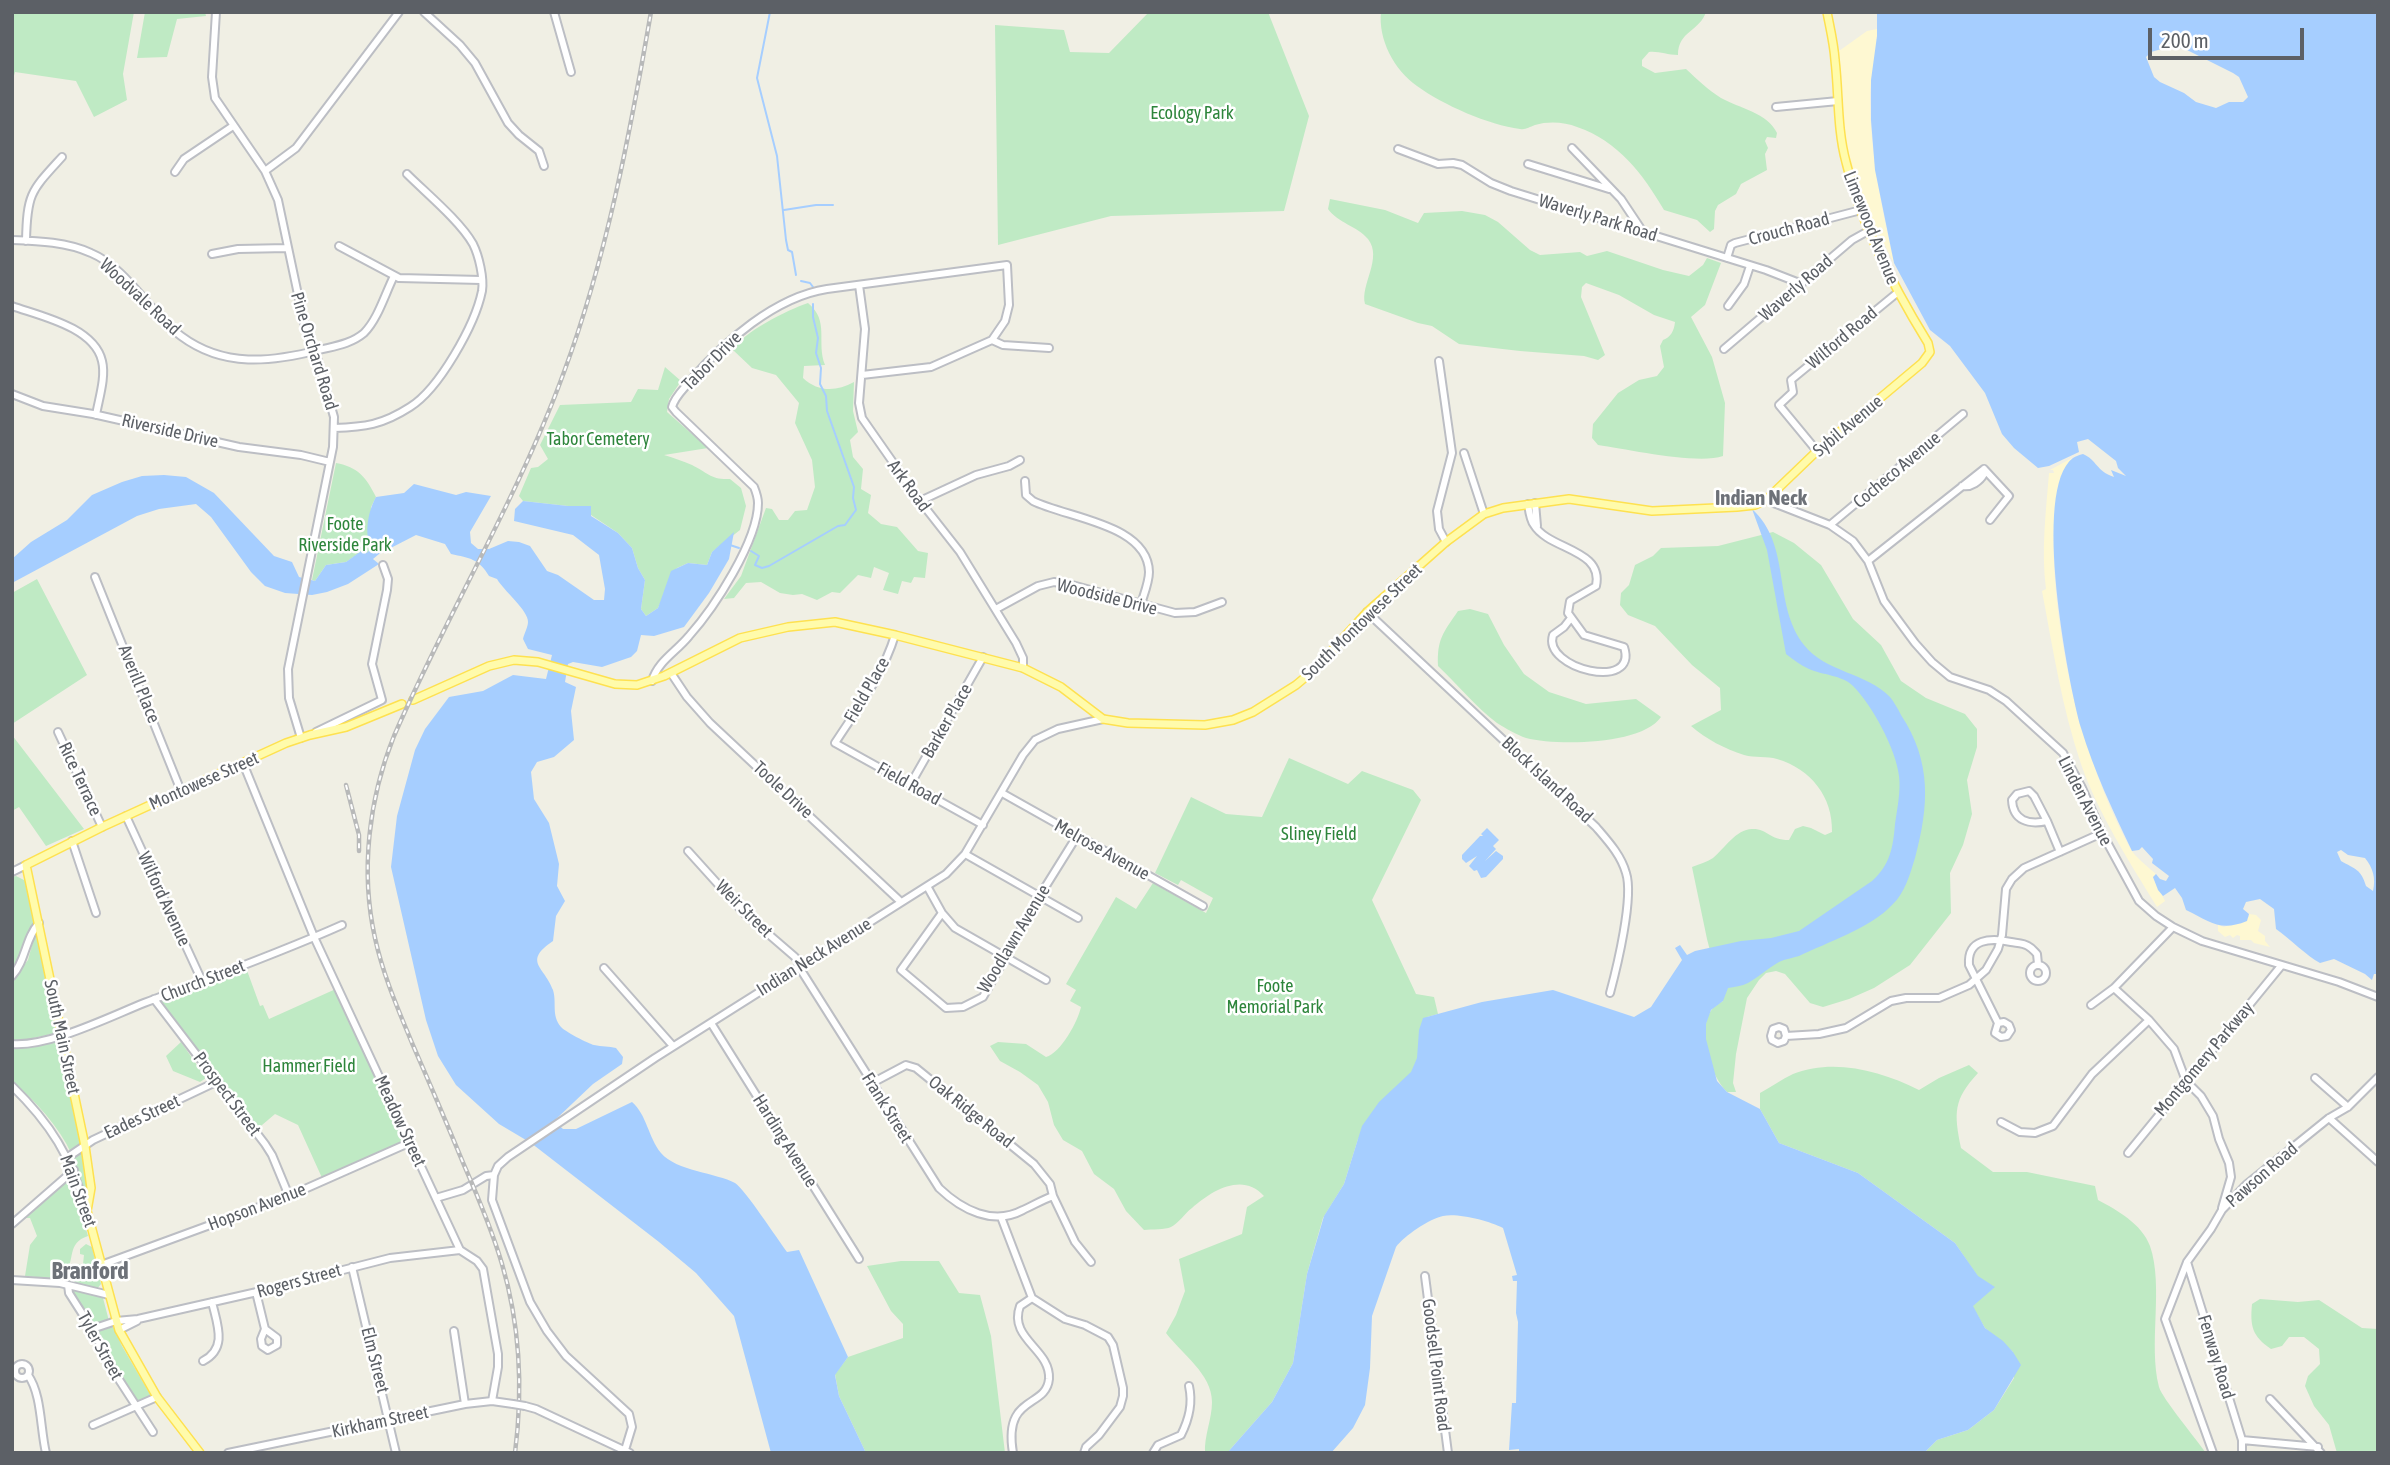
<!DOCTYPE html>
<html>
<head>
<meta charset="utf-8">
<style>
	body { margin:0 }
	#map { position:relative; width:2390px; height:1465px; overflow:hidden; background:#f0efe4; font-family:"Asap Condensed",sans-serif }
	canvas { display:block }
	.frame { position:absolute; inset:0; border:14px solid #5c6066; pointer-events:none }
	.scale { position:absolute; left:2148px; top:28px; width:156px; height:32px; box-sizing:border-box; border:4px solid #5c6066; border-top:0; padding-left:9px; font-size:21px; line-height:24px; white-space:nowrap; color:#5c6066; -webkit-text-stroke:5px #fff; paint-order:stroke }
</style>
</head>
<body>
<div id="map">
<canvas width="2390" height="1465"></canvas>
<div class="frame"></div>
<div class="scale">200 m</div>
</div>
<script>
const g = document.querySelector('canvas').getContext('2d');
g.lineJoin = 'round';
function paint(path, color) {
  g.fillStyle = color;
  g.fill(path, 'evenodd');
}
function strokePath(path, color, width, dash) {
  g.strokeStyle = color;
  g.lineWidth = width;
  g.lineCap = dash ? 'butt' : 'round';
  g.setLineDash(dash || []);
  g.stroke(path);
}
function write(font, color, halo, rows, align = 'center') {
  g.font = font + ' "Asap Condensed",sans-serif';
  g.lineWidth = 5;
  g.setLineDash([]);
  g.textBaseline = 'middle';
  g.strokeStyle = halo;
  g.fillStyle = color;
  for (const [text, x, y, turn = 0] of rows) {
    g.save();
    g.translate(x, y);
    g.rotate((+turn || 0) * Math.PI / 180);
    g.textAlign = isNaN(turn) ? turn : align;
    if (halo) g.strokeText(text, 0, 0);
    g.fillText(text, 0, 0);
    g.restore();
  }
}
const green = new Path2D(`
	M12,12H134L123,74L127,100L94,117L76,81L15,72L12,83Z
	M145,12H205L206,16L177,19L167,57L137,58Z
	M1149,12H1268L1309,116L1284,211L1111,216L998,245L995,25L1064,30L1070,52L1109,53Z
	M1381,12H1706C1700,31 1678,31 1678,55C1667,55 1659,51 1649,52L1642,60V66L1655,73L1686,69C1697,79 1708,90 1721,98C1739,108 1768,113 1777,133L1776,138L1767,137L1765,141L1768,148L1765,154L1767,170L1741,184L1736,194L1718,205L1715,211L1714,229L1710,232L1697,220L1664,210C1643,174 1618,141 1577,127C1565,122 1548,121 1535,125C1529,127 1526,130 1520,129C1489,125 1443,105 1417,86C1394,70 1378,39 1381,12Z
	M1330,199L1385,210L1418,223L1424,213L1462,211L1485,215L1498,222L1530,250L1540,255L1580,252L1587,256L1607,251L1663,270L1689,276L1703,265L1707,258L1721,263L1705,305L1691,317L1712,357L1725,403L1723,456C1698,465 1627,449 1598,445L1592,438L1593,424L1618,393L1639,380L1657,376L1664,367L1660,346L1663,340C1671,337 1674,331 1675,322L1654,315L1619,295L1586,283L1582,287L1581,297L1605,355L1598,360L1584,356L1520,351L1459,344L1432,326L1418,323L1365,304C1360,285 1383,258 1368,239C1357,226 1338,223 1328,209Z
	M808,303C830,321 816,342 825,365L804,366L803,378C818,392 836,392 854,382L853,411L858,432L850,440L853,457L863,469L861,489L871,495L868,513L881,524L897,527L918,551L928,553L925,578L914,577L911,583L902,581L898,594L883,590L889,573L874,567L871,578L858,575L840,593L832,592L817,600L802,594L793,595L780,593L761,582L746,583L734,598L724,599L741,576L766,508L772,509L779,520H788L795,511L807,510L815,487L812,460L795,423L799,403L776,375L752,368L733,350C743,332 787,310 808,303Z
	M665,367L681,381L669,399L667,412L708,448L664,455C674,458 683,461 692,465C708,473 711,480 730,479L741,488L746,506L740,530L712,552L707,565L688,563L677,568L658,608L646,616L641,609L645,580L638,568L632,548L618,533L591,515V506H568L523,501L519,496L531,468L538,467L548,459L540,445L560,405L631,402L638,389L658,390Z
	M336,463C358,467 366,477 376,497L371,507L372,548L367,554L364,550L346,562L326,565L315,581L312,580Z
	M1773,532L1794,543L1821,565L1853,619L1881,645L1901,681L1926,698L1965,714L1977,729V747L1967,780L1972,814L1963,845L1950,873L1951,913L1910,965L1874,988L1849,999L1823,1007L1810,1003L1785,974L1776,971L1766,973L1759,980L1747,998L1736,1054L1733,1083L1736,1092H1727C1710,1074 1697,1036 1710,1012C1713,1007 1718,1004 1723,1001L1707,939L1692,867C1699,864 1707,862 1713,858C1724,849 1737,828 1753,829C1768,829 1769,840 1789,840L1795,829L1803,826L1811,828L1825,835L1832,832C1833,797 1811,769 1777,759C1767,756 1755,758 1744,755C1725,749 1706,739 1691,726L1721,710L1720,688L1692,665L1655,626L1628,615L1620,605L1621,593L1629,585L1635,565L1653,556L1661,548L1718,546Z
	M37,579L87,675L12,724V593Z
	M1470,609L1488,614L1504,645L1524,674L1549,692L1586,704L1636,699L1661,717C1642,745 1557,746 1526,738C1517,735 1505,728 1497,723C1476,707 1457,684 1438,666C1437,639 1443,633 1458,611Z
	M12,735L84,829L46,846L19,807L12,811Z
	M1289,758L1348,784L1362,771L1413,790L1421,800L1372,900L1416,994L1434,997L1438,1014L1427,1017L1426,1065L1358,1139L1344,1184L1323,1218L1307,1274L1293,1363L1272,1402L1227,1453H1205C1204,1436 1212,1419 1212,1402C1212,1374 1182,1354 1166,1333L1176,1315L1185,1291L1179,1259L1242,1234L1247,1207L1264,1196C1243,1172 1212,1190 1192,1208C1185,1213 1179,1223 1171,1227C1165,1230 1152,1229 1144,1230L1126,1211L1114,1189L1094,1174L1082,1151L1063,1140L1054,1125L1048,1102L1038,1085L1020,1072L1000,1061L990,1046L998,1042L1026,1044L1046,1057C1061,1053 1078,1021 1081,1007L1070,1001L1076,990L1066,984L1116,897L1136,909L1153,883L1206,913L1213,898L1181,880L1178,885L1155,873L1191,797L1226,814L1262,817Z
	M16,876L26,881L35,919L12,972V877Z
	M35,934H38L58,1030L56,1033L24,1040H12V980L28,960Z
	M245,965L260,1006L263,1005L269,1019L338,988L411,1142L323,1180L298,1125L275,1114L255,1131L154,999Z
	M59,1039L81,1145L87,1191C79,1182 77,1167 72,1155C59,1126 36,1102 12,1081V1046Z
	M181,1042L206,1078L200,1082L173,1071L166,1056Z
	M1969,1065L1978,1073C1953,1100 1954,1113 1961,1148L1993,1172H2027L2095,1186L2098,1200C2117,1210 2142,1224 2150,1246C2164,1287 2148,1344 2159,1387C2162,1398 2197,1440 2206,1453H1924L1937,1440L1968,1430L1994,1410L2014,1378L2013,1352L1985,1328L1972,1306L1994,1287L1978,1277L1955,1243L1858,1173L1779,1143L1760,1109V1093C1771,1087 1782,1079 1793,1074C1834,1058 1881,1071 1919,1090L1939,1078Z
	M67,1180H72L88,1236C66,1243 76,1260 64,1277L58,1279L25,1276L30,1245L37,1236L30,1218H25Z
	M86,1244L92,1247L101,1284L97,1289L79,1285L72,1280L74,1276L77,1277L82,1268L78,1264H83L84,1255L80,1254V1249Z
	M901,1261H939L959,1293L980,1295L991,1336L1005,1453H866L839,1396L835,1374L848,1357L903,1338V1324L891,1311L867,1266Z
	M73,1289L103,1298L109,1321L91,1325L71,1291Z
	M2260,1299L2298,1302L2319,1300L2362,1328L2378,1329V1453H2337L2329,1425L2314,1406L2305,1386L2308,1376L2320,1364L2319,1349L2304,1337H2289L2282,1346L2271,1349C2252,1336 2250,1326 2252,1304Z
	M110,1326L114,1328L122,1346L150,1394V1397L140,1402L133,1397L97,1333L99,1329Z`);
const sand = new Path2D(`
	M1877,29C1878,52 1870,75 1870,98C1870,154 1882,209 1894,263L1878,232H1875L1873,228C1863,202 1853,176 1847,149C1841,117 1841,84 1839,51L1867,31Z
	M2072,458C2034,510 2064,669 2082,729C2094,769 2110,811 2130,848C2135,857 2148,867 2156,874L2153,878L2165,901L2157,907C2129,861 2099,815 2081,764C2062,708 2053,649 2042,591L2046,589C2041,550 2046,512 2049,473H2054L2053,470H2050Z
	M2249,914L2256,915L2261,920L2258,931L2265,936V941L2270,947L2254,943L2251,940H2240V936L2237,935L2233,938L2230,935L2225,937L2218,931V925L2224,927L2249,917Z`);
const water = new Path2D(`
	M1877,12H2378V974H2374L2372,980L2365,974L2334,959L2320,963C2307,956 2290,939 2276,929L2274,909L2260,899L2246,902L2243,909L2249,914L2247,921C2220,932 2211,922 2186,910L2182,898L2175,888L2163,896L2158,890L2153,877L2156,874L2160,879L2166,881L2169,876L2152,863L2153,859L2142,847L2139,850L2132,851C2113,811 2094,771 2081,728C2068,682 2031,489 2073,458C2076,456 2079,455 2083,454C2097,460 2096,471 2114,477L2111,470L2126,476L2118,468L2116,461L2088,439L2077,442L2079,452L2049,466L2038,468L2014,448L2002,434L1985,393L1950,346L1930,330L1894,263L1875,170L1871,120V80L1877,36ZM2172,46L2187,50L2233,73L2239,77L2248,97L2243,102H2229L2216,108L2196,102L2184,93L2160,82L2154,77L2146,57L2151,52ZM2341,850L2348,855L2365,858C2373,868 2376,878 2373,891L2366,886C2361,869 2355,869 2341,861L2337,852Z
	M164,475L186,477L214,493L274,556L292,562L299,577L315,581L326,565L346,562L364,549L367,553L371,548C364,534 368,511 376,497L404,493L414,484L456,495L466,492L491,496L470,532L471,543L478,549H489L508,541L519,542L530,546L547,571L558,575L594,600H604L605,589L599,555L573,535L514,521L515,509L523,501L568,506H591V516L618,533L632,548L638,568L645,580L641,609L646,616L658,608L671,571L688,563L707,565L712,552L734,532L729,559L709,593L684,627L654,636L641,635L637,651L631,657L602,667L573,662L568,664L565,682L576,687L571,711L574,740L554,757L537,762L531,772L534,799L549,823L559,864L557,886L565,901L556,916L553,941C522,962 545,967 553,990C557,1003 551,1015 561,1027C564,1031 589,1044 594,1045C602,1047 609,1046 616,1048L623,1057L622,1064L593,1084L554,1121L563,1129H576L632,1102C647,1115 648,1137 661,1153C676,1171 717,1173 735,1183C744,1188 778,1240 787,1252L799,1250L848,1357L835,1375L839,1396L866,1453H771L734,1316L696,1273L659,1242L531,1143L499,1124L456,1085L438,1056L426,1020L391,867L397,816L415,750L425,729L449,697L483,691L513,675L546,679L552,655L528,649L523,639C524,634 528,627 528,622C529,611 503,590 497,579L489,576C479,559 470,558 451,554L445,544L416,535L379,554L373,559L379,564L348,584L327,592L312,595L285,593L265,586L251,572L211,517L196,504L159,509L137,516L12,583V559L31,542L67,520L92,495L122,482L142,476Z
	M1752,509C1792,545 1772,604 1804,645C1825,672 1867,673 1890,697C1894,702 1898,709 1901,715C1932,762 1929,806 1915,858C1910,874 1905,893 1892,905C1872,927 1826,943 1799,956C1793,958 1785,959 1779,962C1768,968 1759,977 1748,983C1742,986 1734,987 1728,988L1723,1001L1711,1010L1706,1024V1039L1717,1081L1727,1092L1760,1109L1779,1143L1858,1173L1955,1243L1978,1276L1995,1287L1973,1306L1985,1328L2003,1341L2013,1352L2021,1365L1994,1410L1968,1430L1937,1440L1924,1453H1519V1449L1509,1450L1512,1403H1516L1518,1322L1516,1313L1517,1281H1513L1512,1276L1517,1275L1503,1228C1489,1221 1459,1213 1443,1216C1429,1219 1404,1236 1396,1247L1372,1316L1370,1368L1365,1405L1353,1428L1331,1453H1227L1272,1402L1293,1363L1307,1274L1324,1216L1344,1184L1362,1126L1379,1102L1411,1072L1417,1058L1419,1030L1423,1018L1482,1002L1553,990L1634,1017L1651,1007L1682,960L1675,948L1680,945L1687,955L1695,951L1741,941L1771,938L1799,931L1872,881C1890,865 1893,848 1895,824C1897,809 1901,791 1899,776C1896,749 1872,705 1853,686C1842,675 1822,675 1809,669C1800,665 1793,659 1786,654L1767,550Z
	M1487,828L1499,840L1493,846L1496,849L1485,861L1496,851L1503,856V859L1486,877L1481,878L1477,870L1474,871L1469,866L1477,856L1466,863L1462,859V855L1480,836H1483L1481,834Z`);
const stream = new Path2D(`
	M770,12L757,78L777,156L786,240L788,250L792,252L796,275
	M784,210L816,205H833
	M801,281L810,283L813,287
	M730,545L739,548
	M751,551L759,556L755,565L762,568L769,566L838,526L845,525L856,510L853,498L854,487L827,411L826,396L820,384L821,368L816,353L818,338L813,317V304`);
const minor = new Path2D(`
	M216,12L212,77L215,98L265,171L278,200L304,323L315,351L334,417L333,447L288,669L289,698L301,738
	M424,12L460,45L475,63L508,123L519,135L539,151L544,166
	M554,12L571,72
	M1776,107L1838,101
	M1572,148L1621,199L1643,232
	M1398,149L1438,164L1453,163L1462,165L1491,183L1511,191L1766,270L1802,284
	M1528,164L1609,189
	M265,171L296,148L399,12
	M175,172L184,159L233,126
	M12,240C39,241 67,242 91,253C127,268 150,313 181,336C224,368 271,362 319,350C335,346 351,344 364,333C378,319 385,294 394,276
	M26,241C27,193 31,191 62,157
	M339,246L399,278L481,280
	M212,254L238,249L287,248
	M1727,258L1731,245L1735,243L1861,210
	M859,285L865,329L859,403L862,418L920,501L960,552L1016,643L1023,658V668
	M12,306C40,316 94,327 102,361C106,377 99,398 96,415
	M1728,306L1744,284L1750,266
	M992,340L1003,345L1049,348
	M1724,349L1852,240L1870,230
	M1439,361L1452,453L1437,511L1439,529L1446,542
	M12,394L43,406L93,414L239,447L301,455L330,462
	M334,428C365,427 382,425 410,407C439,389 475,325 482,291C484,278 479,256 473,244C460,221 426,193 407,174
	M1817,451L1779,405L1793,392L1791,380L1897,293
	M1464,453L1484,514
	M1984,469L2009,496L1990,520
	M1025,481L1026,495L1033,501C1067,518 1148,524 1149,572C1149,582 1144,594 1141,604
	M1962,486C1971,488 1980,481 1984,474V469
	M1766,500L1830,525L1853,541L1868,561L1884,601L1915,643L1932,662L1950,677L1989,690L2006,701L2063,753L2082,788L2102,833L2139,901L2156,916L2173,927L2202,941L2339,982L2378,997
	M920,501L976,475L1009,466L1020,460
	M1535,503L1537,526
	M1528,504C1529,511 1530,520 1534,525C1549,550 1604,549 1596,586L1570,601L1568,613L1584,635L1624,647C1639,692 1542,669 1553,635L1564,627L1571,618
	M1830,525L1963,414
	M1868,561L1984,469
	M95,577L181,791
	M996,609L1038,586L1054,582L1072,585L1175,613L1195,612L1222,602
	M1367,612L1596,827C1608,841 1621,855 1626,873C1634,897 1617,967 1610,993
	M895,635C883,675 857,709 835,743L983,825
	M671,673L687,697L710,723L901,902
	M652,681C658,661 676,652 689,636C714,608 758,541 758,503C758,498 756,492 754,487L676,412L672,407C675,396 684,389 690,381C724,342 775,297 827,289L1007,265L1009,305L1005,321L992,340L931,367L862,375
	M58,732L102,827
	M316,732L382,700L372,664L387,590L388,579L383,565
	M243,763L314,937L460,1250L477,1261L483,1269L498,1354V1367L492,1401
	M910,785L983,657
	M2029,791L2034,796L2047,821C2029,825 2013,821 2012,800L2017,794Z
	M1002,793L1203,906
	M126,816L202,981
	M2047,821L2060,852
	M72,841L96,913
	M688,851L744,913L795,957L801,965
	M965,854L1078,918
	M12,872L26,865
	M927,886L942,913L955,928L1046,980
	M942,913L901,970L946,1008L963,1007L983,997L1039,897L1077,836
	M2030 973a8 8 0 1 1 16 0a8 8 0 1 1-16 0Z
	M799,967L939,1188C962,1210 993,1226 1023,1210C1034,1205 1042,1200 1053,1196L1075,1242L1091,1262
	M604,968L673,1046
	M12,976C26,961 25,938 39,923
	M2114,988L2149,1020L2174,1049L2186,1081L2201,1096L2213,1116L2219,1139L2229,1163L2231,1177L2222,1208
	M154,999L265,1144L272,1155L289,1196
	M2091,1005L2114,988L2173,927
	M711,1023L859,1259
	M1998,1023L2004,1022L2009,1025L2011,1030L2007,1036L2001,1037L1995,1033L1998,1023L1969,965C1967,938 1991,938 2011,942C2016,943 2024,943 2028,946C2032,948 2034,951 2037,954L2038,964
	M1786,1036L1784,1029L1779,1027L1773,1029L1771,1036L1772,1040L1778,1043L1784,1041L1786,1036L1819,1034L1846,1028L1891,1001L1906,998H1939L1969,985L1986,970L1998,949L2002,935L2006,889L2012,879L2024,868L2102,833
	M12,1044C49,1047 109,1017 144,1003C210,978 277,954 342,925
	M2315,1078L2348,1107
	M872,1083L906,1065L916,1068L1034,1164L1050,1184L1053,1196
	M12,1086C51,1124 71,1157 86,1209
	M2329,1118L2378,1162
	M2001,1122L2020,1132L2035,1133L2053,1126L2092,1074L2149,1020
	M2128,1153L2281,966
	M68,1157L93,1140L218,1081
	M436,1198L463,1190L486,1176L494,1175
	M1001,1217L1032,1298L1065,1319L1085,1325L1108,1337L1113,1345L1123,1388V1396L1120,1407L1099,1435L1086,1447L1084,1453
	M12,1224L74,1170
	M2187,1262L2242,1440V1453
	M101,1265L289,1196L411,1142
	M352,1267L396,1453
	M1425,1276L1448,1453
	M12,1280L60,1283L109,1295
	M68,1285L69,1293L92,1329L116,1375L153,1432
	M256,1292L265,1329L277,1338V1345L268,1350L262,1346L261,1339L265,1329
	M92,1329L116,1321L138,1319L257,1292L390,1258L460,1250
	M119,1330L137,1321
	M454,1331L465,1404
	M203,1361C228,1348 217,1324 212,1302
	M15 1371a7 7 0 1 1 14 0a7 7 0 1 1-14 0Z
	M28,1375C42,1395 40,1428 46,1453
	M2270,1399L2321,1453
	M525,1406L536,1409L630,1453
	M93,1425L157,1397
	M2242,1440L2318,1447
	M625,1450L632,1427L629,1414L566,1356L547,1331L530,1302L492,1200L494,1175L498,1166L508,1157L655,1058L946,874L965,854L1023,755L1035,740L1058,729L1103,719
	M228,1453L465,1404L492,1401L513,1404
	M1013,1453C1003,1394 1046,1409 1049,1379C1051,1349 1008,1339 1020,1306L1032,1298
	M1153,1453L1158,1445L1181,1435C1189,1419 1193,1404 1189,1386
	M2213,1453L2165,1319L2187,1262L2211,1229L2222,1210L2246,1185L2329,1118L2348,1107L2378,1077`);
const major = new Path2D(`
	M413,700L489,666L514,660L538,662L615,684L637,685L664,676L740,638L788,627L835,622L895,635L1023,668L1061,687L1103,719L1128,723L1205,725L1233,720L1253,712L1296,685L1315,669L1367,612L1446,542L1484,514L1503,508L1569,499L1652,511L1737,507L1755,505L1766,500L1817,451L1922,363L1930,352L1928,343C1894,288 1861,226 1846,162C1837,129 1839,94 1835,60C1834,44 1830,28 1827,12
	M200,1453L157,1397L119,1330L87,1211L91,1188L85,1146L26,865L102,827L286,743L310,735L346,727L402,704`);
const rail = new Path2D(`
	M346,785L359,835V851
	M515,1453C523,1390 520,1325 502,1264C492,1230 478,1197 464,1165C447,1124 430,1084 412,1043C398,1009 383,975 375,938C360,871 369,798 394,736C447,614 519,496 564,372C607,256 630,133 651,12`);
const minorBridge = new Path2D(`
	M513,1404L525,1406`);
const parkNames = [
	["Ecology Park",1192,113],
	["Tabor Cemetery",598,439],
	["Foote",345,524],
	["Riverside Park",345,545],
	["Sliney Field",1319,834],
	["Foote",1275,986],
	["Memorial Park",1275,1007],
	["Hammer Field",309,1066]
];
const streetNames = [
	["Waverly Park Road",1598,218,17],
	["Limewood Avenue",1871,228,68],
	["Crouch Road",1789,229,-15],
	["Waverly Road",1796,288,-41],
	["Woodvale Road",140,297,43],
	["Wilford Road",1842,338,-40],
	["Pine Orchard Road",314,351,73],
	["Tabor Drive",712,361,-45],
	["Sybil Avenue",1848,426,-40],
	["Riverside Drive",170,431,13],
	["Cocheco Avenue",1897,470,-40],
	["Ark Road",909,486,54],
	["Woodside Drive",1107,597,14],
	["South Montowese Street",1362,622,-44],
	["Averill Place",139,684,68],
	["Field Place",867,690,-60],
	["Barker Place",947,721,-60],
	["Rice Terrace",80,779,65],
	["Block Island Road",1547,780,43],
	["Montowese Street",204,781,-24],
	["Field Road",909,784,29],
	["Toole Drive",783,790,43],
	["Linden Avenue",2085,801,63],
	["Melrose Avenue",1102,850,29],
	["Wilford Avenue",164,899,65],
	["Weir Street",744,909,45],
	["Woodlawn Avenue",1014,939,-59],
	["Indian Neck Avenue",814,957,-32],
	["Church Street",203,981,-21],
	["South Main Street",62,1037,78],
	["Montgomery Parkway",2204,1059,-50],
	["Prospect Street",227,1094,53],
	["Frank Street",887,1108,58],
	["Oak Ridge Road",971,1112,39],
	["Eades Street",142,1117,-25],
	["Meadow Street",400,1121,65],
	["Harding Avenue",785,1141,58],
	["Pawson Road",2262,1175,-41],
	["Main Street",78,1191,70],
	["Hopson Avenue",257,1207,-21],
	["Rogers Street",299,1281,-15],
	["Tyler Street",100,1346,61],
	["Fenway Road",2216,1357,73],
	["Elm Street",375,1360,76],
	["Goodsell Point Road",1436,1365,83],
	["Kirkham Street",380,1422,-12]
];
const quarterNames = [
	["Indian Neck",1761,498]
];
const districtNames = [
	["Branford",90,1271]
];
paint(green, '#bfeac4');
paint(sand, '#fef8d2');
paint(water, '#a6ceff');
strokePath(stream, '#a6ceff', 2);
strokePath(minor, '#bcbec4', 10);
strokePath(major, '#fee150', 10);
strokePath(minor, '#fff', 6);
strokePath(major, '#fffbab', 7);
strokePath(rail, '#b8b9b9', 4.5);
strokePath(rail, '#fff', 2, [5]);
strokePath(minorBridge, '#bcbec4', 10, []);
strokePath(minorBridge, '#fff', 6);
write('18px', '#2d853b', '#fff', parkNames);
write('18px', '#5c6066', '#fff', streetNames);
write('bold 21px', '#6d7178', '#fff', quarterNames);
write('bold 24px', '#6d7178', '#fff', districtNames);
</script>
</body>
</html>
